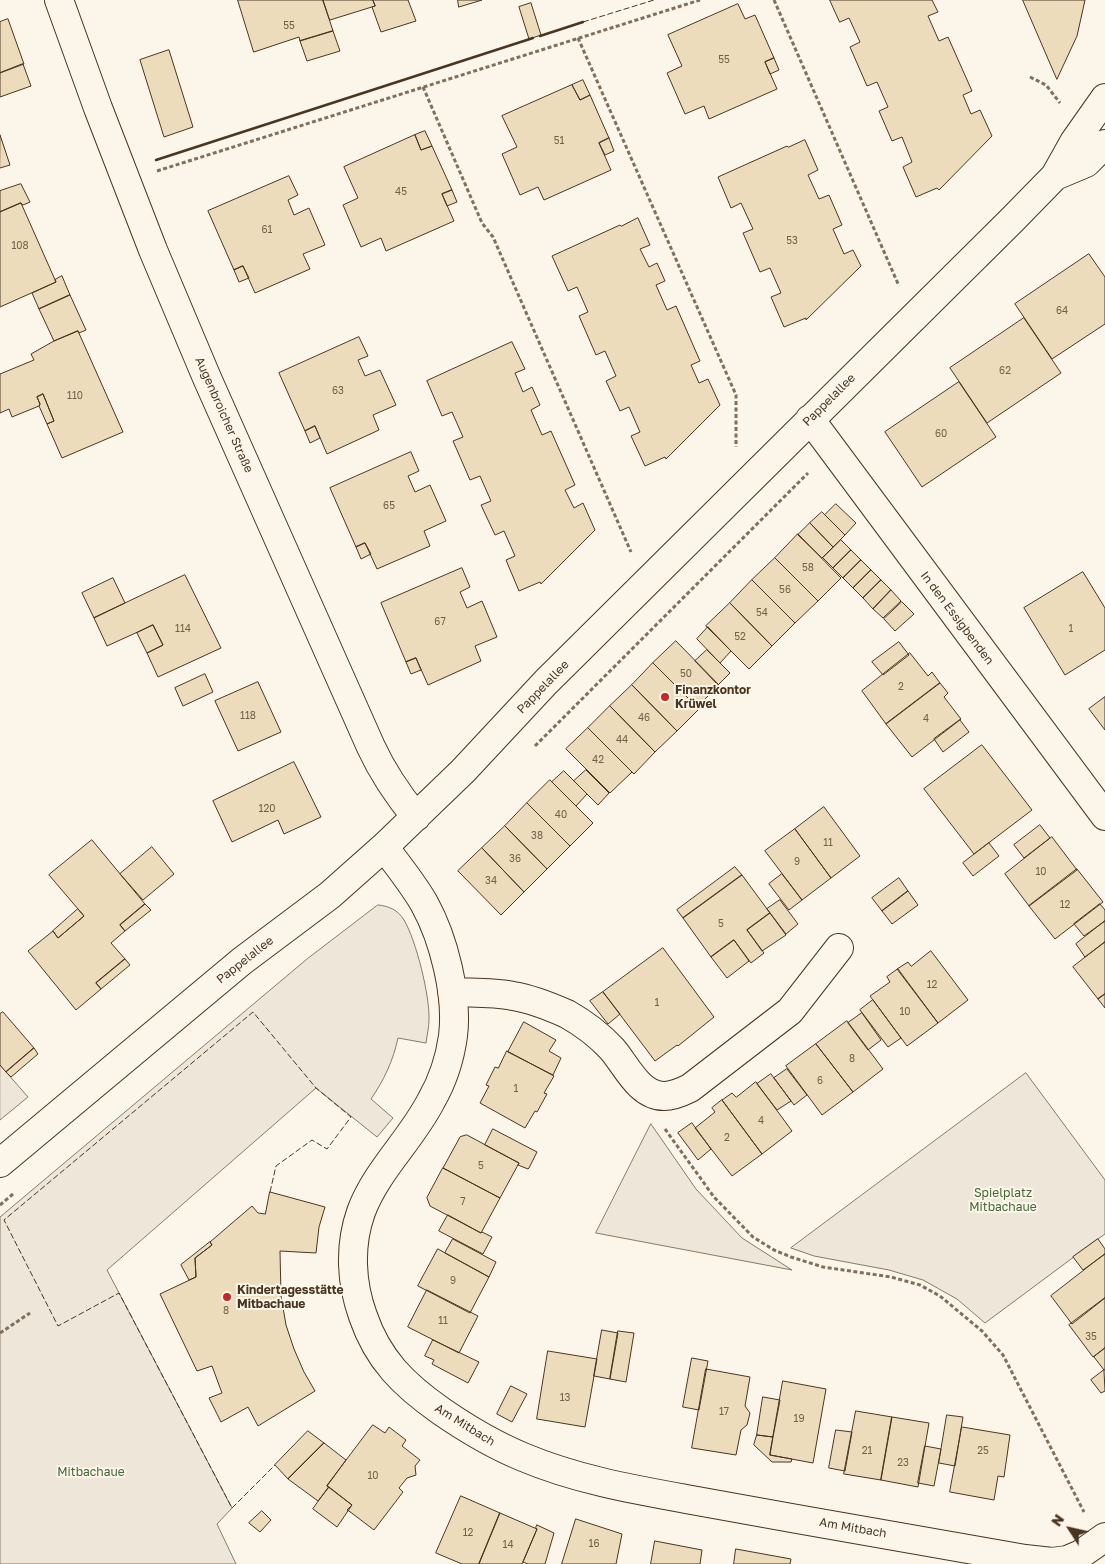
<!DOCTYPE html>
<html>
<head>
<meta charset="utf-8">
<style>
	body { margin:0 }
	#map { position:relative; width:1105px; height:1564px; overflow:hidden; background:#fbf6e9; font-family:"Golos Text",sans-serif }
	canvas { display:block }
	.north { position:absolute; left:1045px; top:1504px; width:50px; height:50px; -webkit-text-stroke:4px #fbf6e9; paint-order:stroke; rotate:305deg; font-size:14px; font-weight:700; line-height:20px; text-align:center; color:#4a3520 }
	.north::after { content:''; display:block; margin:auto; width:18px; height:22px; background:#4a3520; clip-path:polygon(50% 0,100% 100%,50% 72%,0 100%) }
</style>
</head>
<body>
<div id="map">
<canvas width="1105" height="1564"></canvas>
<div class="north">N</div>
</div>
<script>
const g = document.querySelector('canvas').getContext('2d');
g.lineJoin = 'round';
function paint(path, color) {
  g.fillStyle = color;
  g.fill(path, 'evenodd');
}
function strokePath(path, color, width, dash) {
  g.strokeStyle = color;
  g.lineWidth = width;
  g.lineCap = dash ? 'butt' : 'round';
  g.setLineDash(dash || []);
  g.stroke(path);
}
function write(font, color, halo, rows, align = 'center') {
  g.font = font + ' "Golos Text",sans-serif';
  g.lineWidth = 4;
  g.setLineDash([]);
  g.textBaseline = 'middle';
  g.strokeStyle = halo;
  g.fillStyle = color;
  for (const [text, x, y, turn = 0] of rows) {
    g.save();
    g.translate(x, y);
    g.rotate((+turn || 0) * Math.PI / 180);
    g.textAlign = isNaN(turn) ? turn : align;
    if (halo) g.strokeText(text, 0, 0);
    g.fillText(text, 0, 0);
    g.restore();
  }
}
const green = new Path2D(`
	M378,905C389,906 398,910 404,920C416,940 430,996 429,1020C429,1027 427,1035 426,1043L398,1038C393,1061 384,1080 371,1099L393,1118L377,1137L316,1088L107,1270L232,1508L217,1524L236,1564H0V1217L307,959Z
	M0,1065L28,1097L0,1120Z
	M1026,1073L1105,1180V1234L1098,1239L985,1323L957,1299L923,1280L889,1270L814,1256L791,1248Z
	M651,1124L696,1189L742,1238L792,1270L596,1233Z`);
const building = new Path2D(`
	M238,0H323L333,31L300,41L299,37L254,52Z
	M323,0H373L375,6L330,20Z
	M373,0H408L416,21L381,32L372,7L375,6Z
	M458,0H482L459,7Z
	M830,0H932L938,12L928,16L939,41L948,37L972,91L963,95L971,114L980,110L992,136L939,190L937,188L916,197L903,167L912,162L902,137L892,141L879,111L888,107L877,82L867,86L850,47L860,42L849,18L840,22Z
	M1023,0H1085L1077,36L1057,79Z
	M531,3L541,35L529,39L519,7Z
	M738,4L745,19L755,15L774,58L765,62L777,89L709,119L704,106L685,114L667,73L682,66L668,35Z
	M8,19L24,64L0,73V22Z
	M333,31L340,51L307,61L300,41Z
	M169,50L193,127L164,137L140,60Z
	M774,58L779,70L770,74L765,62Z
	M23,64L31,86L0,97V73Z
	M583,80L590,95L580,100L572,85Z
	M572,85L580,100L590,95L609,138L599,143L611,170L544,200L538,187L520,195L502,154L517,147L502,116Z
	M425,131L432,146L421,150L415,135Z
	M0,135L10,165L0,168Z
	M415,135L421,150L432,146L452,190L442,194L454,221L386,251L381,238L361,247L343,205L358,198L344,167Z
	M609,138L614,151L605,155L599,143Z
	M805,140L818,170L808,175L819,199L829,195L842,225L833,229L844,254L853,250L861,266L806,320V318L784,327L771,297L781,293L770,268L760,272L743,233L753,229L741,203L731,208L718,177L787,146L788,147Z
	M289,176L298,195L288,200L294,215L309,208L325,245L303,254L310,269L255,293L243,266L234,270L208,211Z
	M21,184L30,202L23,205L21,203L0,212V191Z
	M452,190L457,202L447,206L442,194Z
	M21,203L56,282L0,307V212Z
	M638,218L650,245L640,249L649,267L657,263L665,281L656,285L667,310L676,306L700,361L691,365L699,383L708,379L720,405L666,459L665,457L645,466L631,436L640,432L629,407L620,411L606,381L616,376L605,351L596,355L579,316L588,312L577,287L568,291L552,256L620,225L621,226Z
	M1089,254L1105,277V324L1052,359L1015,304Z
	M243,266L249,278L239,282L234,270Z
	M62,276L70,295L39,309L32,293L56,282L55,280Z
	M70,295L86,330L79,333L78,331L54,341L39,309Z
	M1024,318L1061,373L987,423L950,368Z
	M78,331L123,432L62,458L47,424L54,421L43,394L37,397L40,404L39,406L12,417L9,409L0,413V374L34,360L31,354L54,341Z
	M359,337L368,356L358,360L365,376L380,370L396,405L373,415L379,430L327,454L315,426L305,431L279,373Z
	M512,342L525,369L515,373L523,392L532,387L540,405L531,410L542,435L551,431L575,485L565,490L574,508L583,503L595,530L541,584L540,582L519,591L506,560L515,556L504,531L495,535L481,505L491,501L480,476L470,480L453,441L463,437L452,412L442,416L427,381Z
	M959,382L996,437L922,487L885,432Z
	M43,394L54,421L47,424L39,406L40,404L37,397Z
	M315,426L320,438L310,443L305,431Z
	M411,452L419,471L408,476L415,492L430,485L446,521L424,531L430,546L377,569L365,543L356,547L330,488Z
	M836,504L856,523L845,535L825,515Z
	M822,512L845,535L833,547L810,523Z
	M810,523L833,547L822,558L798,535Z
	M798,534L841,578L818,601L775,558Z
	M841,540L851,550L833,568L823,558Z
	M365,543L371,554L361,559L356,547Z
	M851,550L861,560L843,578L833,568Z
	M775,558L818,601L795,623L752,580Z
	M861,560L871,570L853,588L843,578Z
	M462,568L470,587L460,592L467,608L482,601L497,637L475,646L481,661L428,685L416,658L406,662L381,603Z
	M871,570L881,580L863,598L853,588Z
	M1083,572L1105,608V650L1065,675L1024,608Z
	M185,575L221,648L158,677L147,653L163,645L153,625L107,646L94,618Z
	M113,578L125,603L94,618L82,593Z
	M752,580L795,623L772,646L730,603Z
	M881,580L891,590L873,609L863,598Z
	M891,590L901,601L883,618L873,609Z
	M902,602L914,614L895,631L884,619Z
	M730,603L772,646L749,669L706,626Z
	M153,625L163,645L147,653L137,633Z
	M708,627L731,651L720,663L697,639Z
	M676,641L719,685L697,707L653,663Z
	M899,642L909,655L883,675L872,662Z
	M707,650L730,673L718,685L695,661Z
	M910,653L928,676L932,672L940,683L886,724L862,691Z
	M416,658L421,670L411,674L406,662Z
	M653,663L699,709L677,731L632,685Z
	M205,674L213,692L183,706L175,688Z
	M258,682L281,732L238,751L215,701Z
	M940,683L948,693L944,697L961,719L912,757L886,724Z
	M632,685L677,731L655,752L610,706Z
	M1105,697V730L1089,709Z
	M610,706L655,752L634,774L588,728Z
	M960,720L969,732L943,752L934,739Z
	M588,728L632,772L610,793L566,749Z
	M982,745L1032,810L974,854L924,789Z
	M294,762L321,817L284,834L278,820L232,842L213,801Z
	M586,770L609,793L598,805L574,781Z
	M564,771L587,794L576,806L552,782Z
	M550,780L593,823L570,846L527,803Z
	M527,803L570,846L547,869L505,826Z
	M824,807L860,856L831,878L795,829Z
	M1040,825L1050,838L1024,858L1014,845Z
	M505,826L547,869L524,892L482,848Z
	M795,829L831,878L802,900L765,851Z
	M1052,837L1077,870L1029,906L1005,874Z
	M92,840L145,904L120,925L125,931L111,943L125,959L96,983L101,989L76,1010L28,951L53,931L58,938L84,916L49,875Z
	M989,843L999,856L973,876L963,863Z
	M152,847L174,874L143,900L120,874Z
	M482,848L524,892L501,915L458,871Z
	M735,867L742,875L683,918L677,910Z
	M1077,869L1103,902L1055,939L1029,906Z
	M782,874L802,900L789,910L769,884Z
	M742,875L770,913L747,930L764,953L751,963L734,940L711,957L683,918Z
	M899,878L908,891L882,911L872,898Z
	M908,891L918,905L892,924L882,911Z
	M780,900L798,924L786,934L767,909Z
	M145,904L151,910L125,931L120,925Z
	M1100,904L1105,910V921L1084,936L1074,924Z
	M78,909L84,916L58,938L53,931Z
	M770,913L786,935L762,951L747,930Z
	M1105,921V942L1085,957L1076,944Z
	M734,940L749,961L727,978L711,957Z
	M1105,942V994L1098,999L1073,967Z
	M663,948L714,1017L678,1046L677,1045L655,1061L603,992Z
	M931,951L968,1000L938,1023L897,969L908,962L911,966Z
	M125,959L130,965L101,989L96,983Z
	M898,969L938,1023L907,1046L870,996L890,982L887,977Z
	M603,992L620,1014L608,1024L590,1001Z
	M1105,994V1008L1098,999Z
	M873,1000L901,1038L888,1047L860,1010Z
	M3,1012L34,1048L6,1072L0,1065V1014Z
	M862,1013L881,1040L868,1050L848,1023Z
	M847,1021L883,1069L853,1092L816,1044Z
	M524,1022L556,1040L549,1051L561,1058L553,1075L508,1052Z
	M816,1044L853,1092L822,1115L786,1066Z
	M34,1048L38,1054L11,1077L6,1072Z
	M507,1051L554,1076L544,1093L547,1094L537,1112L535,1111L525,1128L480,1103L489,1086L486,1085L495,1067L498,1068Z
	M787,1069L807,1095L794,1105L774,1078Z
	M771,1074L791,1101L777,1110L757,1084Z
	M756,1082L792,1131L762,1154L722,1100L732,1093L736,1097Z
	M722,1100L762,1154L732,1176L695,1128L715,1112L712,1108Z
	M692,1123L711,1149L698,1160L678,1133Z
	M493,1129L537,1152L529,1168L528,1169L518,1165L519,1163L485,1145Z
	M467,1135L519,1163L500,1198L443,1168L460,1137Z
	M443,1168L500,1198L481,1233L430,1206L427,1198Z
	M270,1192L325,1207L319,1227L316,1253L280,1251L281,1296L286,1325L294,1349L304,1372L315,1391L258,1426L248,1407L221,1422L209,1398L222,1393L212,1366L197,1371L160,1294L196,1277L195,1258L212,1245L210,1242L252,1206L258,1213L265,1214Z
	M448,1215L481,1233L482,1232L492,1237L483,1254L439,1231Z
	M453,1239L496,1262L489,1277L445,1253Z
	M1098,1239L1105,1249V1254L1083,1270L1073,1257Z
	M210,1242L212,1245L195,1258L196,1277L189,1280L181,1265Z
	M438,1249L489,1277L470,1313L418,1286Z
	M1105,1254V1298L1072,1324L1051,1296Z
	M427,1290L478,1316L459,1353L408,1327Z
	M1105,1298V1348L1093,1357L1069,1325Z
	M602,1330L618,1333L610,1379L594,1376Z
	M618,1331L634,1333L626,1382L610,1379Z
	M433,1340L479,1362L468,1383L432,1364L434,1360L425,1356Z
	M1105,1348V1370H1104L1094,1357Z
	M548,1351L597,1359L585,1427L537,1419Z
	M692,1358L708,1361L699,1410L683,1407Z
	M706,1369L750,1377L745,1406L750,1413L747,1425L741,1430L736,1455L692,1448Z
	M1104,1370L1105,1391L1101,1393L1091,1380Z
	M783,1381L826,1389L813,1463L770,1455Z
	M511,1386L527,1394L512,1422L497,1414Z
	M763,1397L780,1400L773,1437L757,1435Z
	M856,1411L892,1417L881,1480L844,1474Z
	M947,1415L963,1417L955,1466L939,1463Z
	M892,1417L929,1423L918,1487L881,1480Z
	M373,1425L385,1433L389,1427L406,1440L402,1446L420,1460L415,1466L416,1475L407,1478L399,1488L403,1492L374,1530L349,1511L347,1510L352,1505L327,1486Z
	M962,1427L1010,1435L1004,1477L998,1476L994,1500L950,1492Z
	M836,1430L852,1432L845,1471L829,1468Z
	M308,1431L324,1443L288,1479L275,1465Z
	M757,1435L773,1437L770,1455L792,1459L791,1462H772L754,1445Z
	M324,1443L346,1460L327,1486L329,1487L318,1501L288,1479Z
	M925,1446L941,1449L934,1486L918,1483Z
	M329,1487L352,1505L337,1527L313,1509Z
	M461,1496L500,1513L479,1564H462L436,1553Z
	M262,1511L271,1520L260,1532L249,1523Z
	M500,1513L537,1529L522,1564H479Z
	M576,1519L622,1534L616,1564H562Z
	M537,1525L554,1533L545,1564H528L523,1562L537,1529L536,1528Z
	M655,1541L702,1550L700,1564H651Z
	M736,1549L791,1559L790,1564H734Z`);
const path = new Path2D(`
	M774,0L899,286
	M578,38L736,395V447
	M1030,77L1046,85L1060,103
	M423,87L482,223L493,237L631,552
	M157,171L700,0
	M535,746L808,473
	M665,1129L714,1197L753,1237L774,1250L791,1257L823,1267L891,1277L920,1285L940,1296L982,1331L1003,1355L1084,1512
	M0,1205L13,1194
	M0,1333L30,1313`);
const minor = new Path2D(`
	M59,0L98,108L153,250L207,378L371,747C383,773 398,795 416,817
	M1055,176L1086,163L1105,144
	M810,419L1105,816
	M384,847C398,865 413,884 424,903C444,939 458,995 453,1036C450,1058 442,1082 431,1101C411,1140 376,1171 361,1212C349,1246 351,1283 363,1316C378,1360 404,1385 441,1411C467,1429 494,1445 523,1457C575,1479 631,1489 686,1499C723,1506 760,1512 797,1519C873,1532 949,1545 1025,1559L1052,1562L1067,1560L1081,1554L1105,1537
	M452,992C472,993 493,992 513,996C532,999 549,1006 567,1014C583,1023 600,1036 612,1049C626,1065 639,1096 664,1096C673,1096 682,1092 690,1088L790,1011L839,948
	M0,1163L242,961L330,895L384,847L463,771L546,682L1012,220L1055,176L1074,142L1105,98`);
const fence = new Path2D(`
	M583,22L654,0
	M270,1192L276,1166L312,1140L327,1149L351,1117L316,1088L253,1012L4,1220L58,1326L119,1293L232,1508L275,1465`);
const wall = new Path2D(`
	M540,36L583,22
	M156,160L533,38`);
const markers = [
	[665,697,5,"#c62828"],
	[227,1297,5,"#c62828"]
];
const numberNames = [
	["55",289,26],
	["55",724,60],
	["51",559,141],
	["45",401,192],
	["61",267,230],
	["53",792,241],
	["108",20,246],
	["64",1062,311],
	["62",1005,371],
	["63",338,391],
	["110",75,396],
	["60",941,434],
	["65",389,506],
	["58",808,568],
	["56",785,590],
	["54",762,613],
	["67",440,622],
	["114",183,629],
	["1",1071,629],
	["52",740,637],
	["50",686,674],
	["2",901,687],
	["118",248,716],
	["46",644,718],
	["4",926,719],
	["44",622,740],
	["42",598,760],
	["120",267,809],
	["40",561,815],
	["38",537,836],
	["11",828,843],
	["36",515,859],
	["9",797,862],
	["10",1041,872],
	["34",491,881],
	["12",1065,905],
	["5",721,924],
	["12",932,985],
	["1",657,1003],
	["10",905,1012],
	["8",852,1059],
	["6",820,1081],
	["1",516,1089],
	["4",761,1121],
	["2",727,1138],
	["5",481,1166],
	["7",463,1202],
	["9",453,1281],
	["8",226,1311],
	["11",443,1321],
	["35",1091,1337],
	["13",565,1398],
	["17",724,1412],
	["19",799,1419],
	["21",867,1451],
	["25",983,1451],
	["23",903,1463],
	["10",373,1476],
	["12",468,1533],
	["16",594,1544],
	["14",508,1545]
];
const streetNames = [
	["Pappelallee",829,400,-45],
	["Augenbroicher Straße",224,415,66],
	["In den Essigbenden",957,618,53],
	["Pappelallee",543,687,-46],
	["Pappelallee",245,960,-38],
	["Am Mitbach",465,1425,32],
	["Am Mitbach",853,1528,10]
];
const poiNames = [
	["Finanzkontor",675,690],
	["Krüwel",675,704],
	["Kindertagesstätte",237,1290],
	["Mitbachaue",237,1304]
];
const parkNames = [
	["Spielplatz",1003,1193],
	["Mitbachaue",1003,1207],
	["Mitbachaue",91,1472]
];
paint(green, '#ede6d9');
strokePath(green, '#887966', 1);
paint(building, '#ecdcbc');
strokePath(building, '#4a3520', 1);
strokePath(minor, '#4a3520', 30);
strokePath(path, '#7f6f5c', 3, [4, 2.5]);
strokePath(minor, '#fbf6e9', 28);
strokePath(fence, '#4a3520', 1, [6, 2.5]);
strokePath(wall, '#4a3520', 2.5);
for (const [x, y, r, color] of markers) {
  const dot = new Path2D();
  dot.arc(x, y, r, 0, 2 * Math.PI);
  g.fillStyle = color;
  g.fill(dot);
  strokePath(dot, '#fbf6e9', 2);
}
write('10px', '#725f47', null, numberNames);
write('12px', '#4a3520', '#fbf6e9', streetNames);
write('bold 12px', '#4a3520', '#fbf6e9', poiNames, 'left');
write('12px', '#436837', '#fbf6e9', parkNames);
</script>
</body>
</html>
